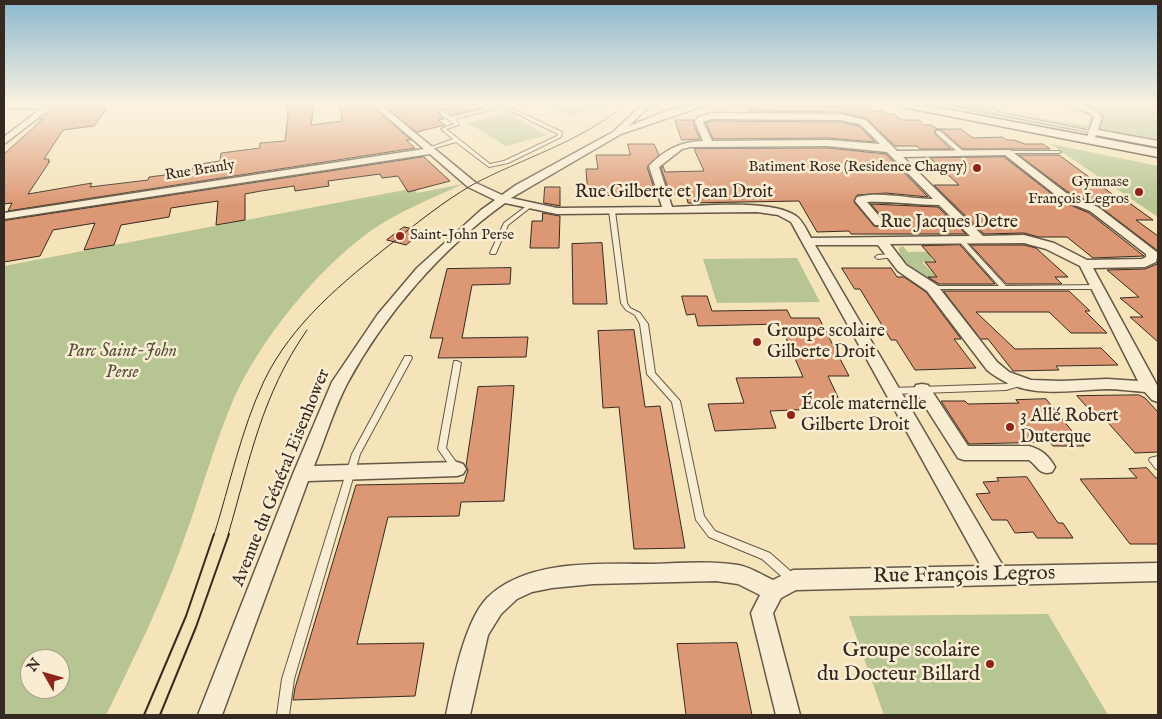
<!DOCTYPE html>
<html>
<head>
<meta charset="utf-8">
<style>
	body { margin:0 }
	#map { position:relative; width:1162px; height:719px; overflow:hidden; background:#f5e3b9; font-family:"IM FELL English",serif }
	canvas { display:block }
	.frame { position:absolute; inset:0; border:5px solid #352a21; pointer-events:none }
	.north { position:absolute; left:20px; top:649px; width:50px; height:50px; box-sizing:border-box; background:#f8edd2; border:1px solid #aa9f8b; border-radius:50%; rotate:308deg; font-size:14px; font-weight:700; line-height:20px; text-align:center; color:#352a21 }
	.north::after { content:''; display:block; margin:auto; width:18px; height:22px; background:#8f2418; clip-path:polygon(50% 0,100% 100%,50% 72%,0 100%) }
</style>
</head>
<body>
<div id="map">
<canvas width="1162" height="719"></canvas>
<div class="frame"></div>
<div class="north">N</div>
</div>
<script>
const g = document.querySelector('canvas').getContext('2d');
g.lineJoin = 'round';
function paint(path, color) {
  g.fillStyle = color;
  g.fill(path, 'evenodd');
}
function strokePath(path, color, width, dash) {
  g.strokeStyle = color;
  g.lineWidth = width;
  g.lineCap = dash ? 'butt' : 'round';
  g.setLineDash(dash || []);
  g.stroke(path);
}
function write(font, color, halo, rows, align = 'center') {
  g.font = font + ' "IM FELL English",serif';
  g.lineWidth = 5;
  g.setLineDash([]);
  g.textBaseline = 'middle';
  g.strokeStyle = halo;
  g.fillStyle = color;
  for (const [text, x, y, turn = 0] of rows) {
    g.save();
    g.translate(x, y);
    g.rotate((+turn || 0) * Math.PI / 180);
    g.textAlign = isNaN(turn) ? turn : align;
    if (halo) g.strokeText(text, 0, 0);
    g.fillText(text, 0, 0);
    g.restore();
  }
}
const green = new Path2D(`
	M558,104H611L572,116L549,106Z
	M931,104H991L1005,112L1087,126L1092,114L1066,104H1158V141L1087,128L1081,131H1073Z
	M507,113L547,135L506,146L468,123Z
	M1051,144L1158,166V217L1062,152Z
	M463,184C433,198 402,210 375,228C320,265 258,342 232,403C213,448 200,496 183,542C162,602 134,658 106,715H4V266L415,188L417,193ZM30,659H60V689H30Z
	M903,246L908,252L969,251L982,265C964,265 948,255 930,256L933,261L922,262L933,273L982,268L996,283L992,285C976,285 957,287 941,284C929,282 897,261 899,248Z
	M797,258L820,302L717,303L703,259Z
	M1048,614L1108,715H884L849,616Z`);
const building = new Path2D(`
	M61,104H103L99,109H106L94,126L63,130L44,159H49L48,162L50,161L28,194L92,183L90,187L148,180L149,177L165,175V173L193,169V165L220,161L221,153L260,148V143L285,141L288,116L287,106L314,104L311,125L342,121L340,104H370L411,140H406L415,148L8,211L12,203L4,204V154L43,119L40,120Z
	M382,104H482V108L451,115L448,112L447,109H440L438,113L444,119L438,120L445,125L417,132Z
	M744,104L864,107L872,111H882L885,114H894L901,120H919L924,125H931L937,129H961L973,138L1002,137L1007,140H1014L1025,144H1043L1050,149H963L940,129L935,130V134L951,149H920L917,146H895L866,118L840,112L749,111Z
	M675,120H694L693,123L700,139L682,140Z
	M712,121L840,122L859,126L875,142L828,138L713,139L706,123Z
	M628,144H654L659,155L647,167L656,194L588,196L586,169H598L596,155H630Z
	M828,148L886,154L928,197L886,193L857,195L854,202L874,226L883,227L887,223L871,204L938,207L966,234H851L849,231L817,232L799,201L688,203L686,195L670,194L661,168L663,166L665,172L704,171L694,149Z
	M1019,155H1059L1123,202H1128L1153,220H1136L1158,236V251L1099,206L1071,194Z
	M424,157L450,181L408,192L398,176L382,178L380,174L328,181L329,186L295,191L294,186L261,191L245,194V220L216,225L218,201L171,208L169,217L121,225L114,245L84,250L95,223L53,230L40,256L4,262V221Z
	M1004,157L1061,201L1089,213L1144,256L1093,258L1067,237H1039L1024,233L984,234L934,185H959L930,158Z
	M545,187H560V206L544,203Z
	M543,213L560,216L559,248H530L532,221H542Z
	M404,227L423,231L406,245L387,240Z
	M602,243L607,304H573L572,244Z
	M960,245L995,284H939L928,277H937L925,262H936L922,246Z
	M971,245H1024L1036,248L1068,277H1055L1062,284H1007Z
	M1158,261V342L1130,317H1143L1120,298L1139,297L1107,270L1145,269L1157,264Z
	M511,268L510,284L472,285L462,338L528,337L526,357L438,358L443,338H430L447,269Z
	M842,268H891L897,277H904L926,292L961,339H954L976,368L915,370L896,340H891L860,289H855Z
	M944,291H1069L1090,311H1085L1107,333H1071L1049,312H976L1015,349L1101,348L1118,365L1056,366L1059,370L1013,371L988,339H981Z
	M682,296H707L712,311L787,310L791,318H819L849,376H828L843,408L770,411L776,428L715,431L708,404L744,403L736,378L803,377L780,324L698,326L695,314L687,315Z
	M634,330L645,407L660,406L685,548L634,549L619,407L603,408L598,331Z
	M514,386L504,501L461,502L459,516L388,517L357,644L424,643L415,696L293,700L295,688L356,485L464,483L468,470L466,466L478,387Z
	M1139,395L1145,398L1158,412V452L1135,453L1103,417H1096L1077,396Z
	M1046,399L1084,446H1053L1050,442L969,444L941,401H965L968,404L1019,403L1016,400Z
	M1147,468L1156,478H1158V544H1130L1080,479L1137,478L1129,469Z
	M1027,477L1058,523H1063L1073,538H1037L1033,532L1015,533L1007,520H992L976,494L990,493L983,482L999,481L997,478Z
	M737,643L752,715H686L677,644Z`);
const lane = new Path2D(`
	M947,104H953L992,111L982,104H986L996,110V112L1096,132L1094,133Z
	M497,106H507L562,132L561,137L508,163L489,167L456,142L428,150L426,149L453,139L441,129L454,124L440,113V111L446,110V112H444L451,117ZM497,108H505L558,134L557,136L504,161L490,164L446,129L459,125V124L455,119Z
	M936,131H940L964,152V154H960L936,133Z
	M1005,151H1059L1061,152L1059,153H1005Z
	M529,204L531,205V207L508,225L496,253L495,254H491L490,253L504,223Z
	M612,209L615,211L627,303L630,308L640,313L648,324L655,373L680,401L704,516L715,531L770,553L796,576L797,579L796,582L792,584L788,582L762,559L709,537L696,520L672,402L647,374L640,324L635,315L626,310L621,303L609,211Z
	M960,237L962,238L1006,286L1098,285L1101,287L1098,289H930L929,288L932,286H999L958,240L957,239Z
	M891,254L894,256L893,257L878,259L875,257L878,255Z
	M405,356H411L412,358L360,454L294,679L289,715H277L282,679L352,454Z
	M454,361H457L461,363L446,448L461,469L460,472L457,473L454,472L438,449Z
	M1020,380L1023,381L1024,383L1023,385L1006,390L892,394L888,391L892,388L1006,384Z
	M1158,456V470L1155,468L1149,460L1150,458Z`);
const street = new Path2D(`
	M4,104H56L4,144V137L42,108H4Z
	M372,104H380L476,183L502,195L516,185L613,132L643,104H651L629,126C653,117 683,101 709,104L621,134L511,198L557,208L662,207L649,166C664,150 682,141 703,141L695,122L698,117L712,113L840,114L866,120L897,151L1010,150L1070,196L1098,207L1158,253L1156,262L1145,267L1093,268L1158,387V402L1152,400L1145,392C1132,391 1119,389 1106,389C1061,391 1024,400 987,370L927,291L898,271L878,245H815L1003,566L1158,563V581L796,590L781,598L773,613L800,715H776L751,613L760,595L738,584L716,581L593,584L552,588L532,592L517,599L501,614L488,635L470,715H446C453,683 464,622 487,598C527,558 602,564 654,564C682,563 710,561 738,565C750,567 762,575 773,580L793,570L981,566L791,222L778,215L757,212L557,214L505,203C442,248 385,314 348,382C334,408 325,439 314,466L457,462L463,464L466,469L463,474L457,476L308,481L222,715H198L293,474L332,382L378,314L417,268L481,210L495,200L468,187L430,154L4,219V213L424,149ZM712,119L840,120L860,124L880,144L828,140L712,141L703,122ZM828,146L887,152L933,199C908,199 882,191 857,197L855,201L875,225H883L885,223L867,202C891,201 915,205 939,205L970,236L811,238C807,231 803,221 796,216C772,199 703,206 672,207L659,167L682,149L690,147ZM1005,155L1062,200L1090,211L1146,254V257L1142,259L1087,260L1054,243L1024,235L983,236L903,157ZM1024,243L1046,249L1080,266L1138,381L1107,379L1061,381L1031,380L1009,372L997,362L937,285L906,265L890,244Z
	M1066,104C1079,103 1093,107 1102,117L1098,130L1158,141V147L1096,135L1093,142H1087L1086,140L1094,117L1089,113Z
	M922,384L928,385L968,446H1029C1042,450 1048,455 1055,467L1052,472C1039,476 1038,466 1029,460H964L958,458L914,389L916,385Z`);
const secondary = new Path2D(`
	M897,104H918L1158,149V157L903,107Z`);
const tramFar1 = new Path2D(`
	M214,535C230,484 241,430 264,381C292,323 343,282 392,243C418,222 443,202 472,185C520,159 584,141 625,104
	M228,535C250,460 261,396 307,330`);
const tram = new Path2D(`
	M144,715L186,616L214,534
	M160,715L196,627L229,534`);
const markers = [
	[977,168,5,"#8f2418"],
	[1139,192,5,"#8f2418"],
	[400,236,5,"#8f2418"],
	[757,342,5,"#8f2418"],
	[791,415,5,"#8f2418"],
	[1010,427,5,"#8f2418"],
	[990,664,5,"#8f2418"]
];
const farPoinames = [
	["Batiment Rose (Residence Chagny)",967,168],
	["Gymnase",1129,183],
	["François Legros",1129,200],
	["Saint-John Perse",410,236,"left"]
];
const farStreetnames = [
	["Rue Branly",200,171,-9]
];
const streetNames = [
	["Rue Gilberte et Jean Droit",674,193],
	["Rue Jacques Detre",949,223],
	["Avenue du Général Eisenhower",282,478,-68]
];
const poiNames = [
	["Groupe scolaire",767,332],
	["Gilberte Droit",767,353],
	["École maternelle",801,405],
	["Gilberte Droit",801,426],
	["3 Allé Robert",1020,417],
	["Duterque",1020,438]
];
const parkNames = [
	["Parc Saint-John",122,352],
	["Perse",122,373]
];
const nearStreetnames = [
	["Rue François Legros",964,576,-1]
];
const nearPoinames = [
	["Groupe scolaire",980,652],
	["du Docteur Billard",980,676]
];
paint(green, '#b7c592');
paint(building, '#dc9874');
strokePath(building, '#352a21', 1);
strokePath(lane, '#655847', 2);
strokePath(street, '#655847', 3);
strokePath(secondary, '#352a21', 3);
paint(lane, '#f8edd2');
paint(street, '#f8edd2');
paint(secondary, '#f8edd2');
strokePath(tramFar1, '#352a21', 1);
strokePath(tram, '#352a21', 2);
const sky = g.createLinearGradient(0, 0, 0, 204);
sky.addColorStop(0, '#8ab8cf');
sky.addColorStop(0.51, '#faf2e0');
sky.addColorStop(1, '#faf2e000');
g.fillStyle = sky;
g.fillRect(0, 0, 1162, 204);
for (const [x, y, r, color] of markers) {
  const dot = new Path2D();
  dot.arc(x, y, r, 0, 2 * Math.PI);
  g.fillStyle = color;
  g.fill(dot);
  strokePath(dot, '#f8edd2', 2);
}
write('15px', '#352a21', '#f8edd2', farPoinames, 'right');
write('15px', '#352a21', '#f8edd2', farStreetnames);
write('18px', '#352a21', '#f8edd2', streetNames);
write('18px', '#352a21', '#f8edd2', poiNames, 'left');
write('italic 18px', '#56513d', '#f8edd2', parkNames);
write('21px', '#352a21', '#f8edd2', nearStreetnames);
write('21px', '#352a21', '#f8edd2', nearPoinames, 'right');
</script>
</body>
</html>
